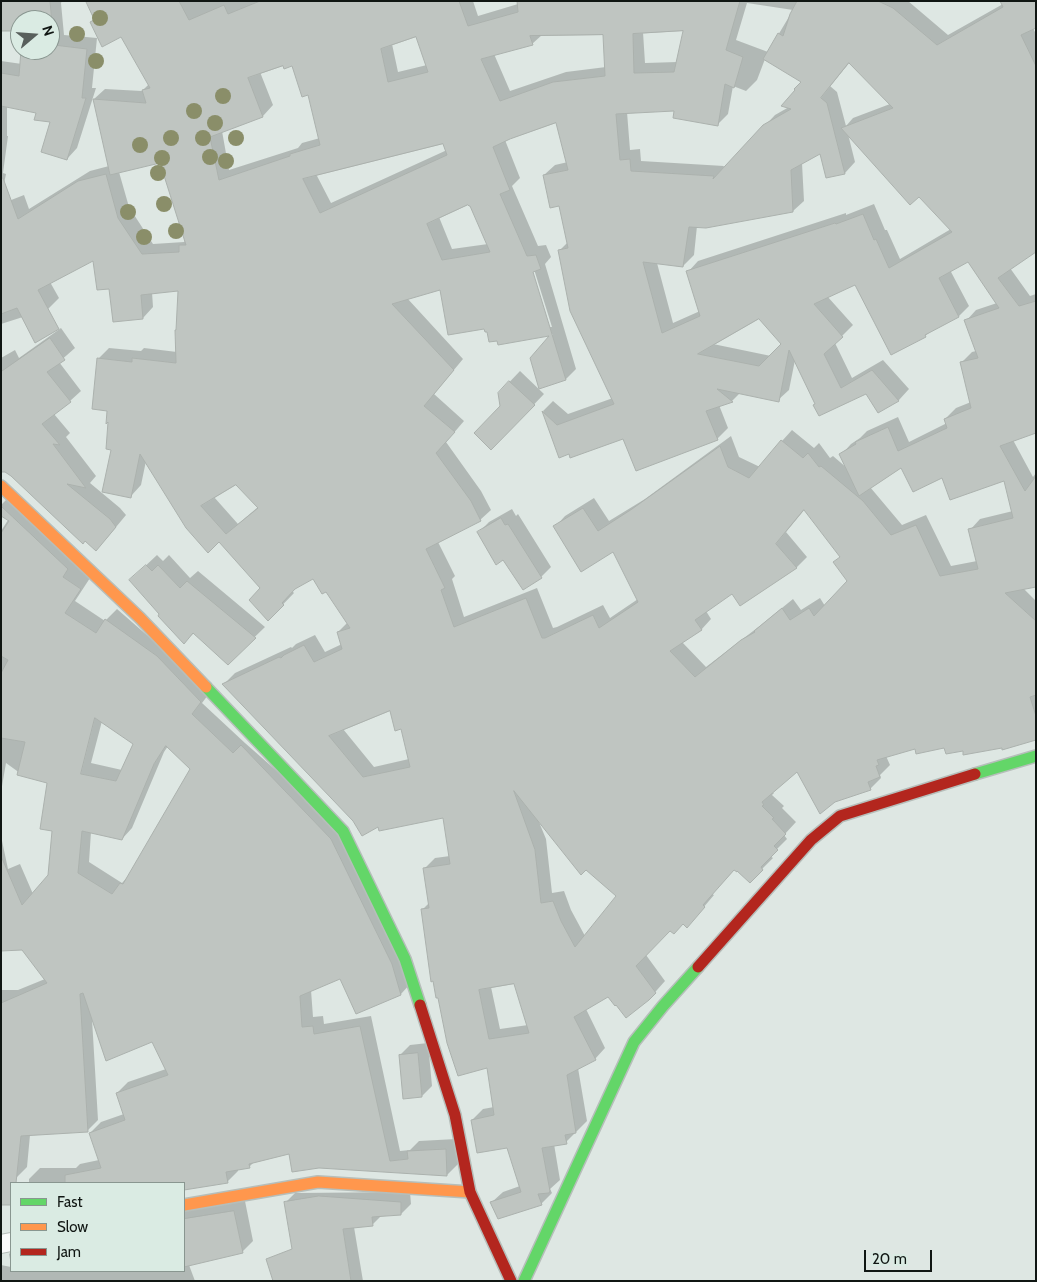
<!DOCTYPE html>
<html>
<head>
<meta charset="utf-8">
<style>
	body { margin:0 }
	#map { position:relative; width:1037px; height:1282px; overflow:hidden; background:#dee7e3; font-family:Cabin,sans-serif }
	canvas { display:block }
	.frame { position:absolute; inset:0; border:2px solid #101613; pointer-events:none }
	.legend { position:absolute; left:10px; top:1182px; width:175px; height:90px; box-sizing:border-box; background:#daebe3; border:1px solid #899690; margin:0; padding:6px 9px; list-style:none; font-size:15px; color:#101613 }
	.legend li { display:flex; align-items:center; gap:10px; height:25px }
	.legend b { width:25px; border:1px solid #899690 }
	.north { position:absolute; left:10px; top:10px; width:50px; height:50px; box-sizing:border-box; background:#daebe3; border:1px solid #899690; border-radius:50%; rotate:72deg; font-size:14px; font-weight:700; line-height:20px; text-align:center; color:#101613 }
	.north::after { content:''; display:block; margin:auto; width:18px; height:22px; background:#585f5c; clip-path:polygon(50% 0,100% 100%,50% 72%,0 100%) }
	.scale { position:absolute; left:864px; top:1250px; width:68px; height:22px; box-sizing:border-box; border:2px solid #101613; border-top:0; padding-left:6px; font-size:15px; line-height:18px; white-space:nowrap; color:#101613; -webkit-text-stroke:4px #daebe3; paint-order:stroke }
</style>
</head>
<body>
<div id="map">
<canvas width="1037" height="1282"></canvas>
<div class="frame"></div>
<ul class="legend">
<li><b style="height:6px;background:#63d668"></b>Fast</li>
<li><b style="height:6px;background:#ff974d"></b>Slow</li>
<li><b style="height:6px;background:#b3261e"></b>Jam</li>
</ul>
<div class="north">N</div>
<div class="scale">20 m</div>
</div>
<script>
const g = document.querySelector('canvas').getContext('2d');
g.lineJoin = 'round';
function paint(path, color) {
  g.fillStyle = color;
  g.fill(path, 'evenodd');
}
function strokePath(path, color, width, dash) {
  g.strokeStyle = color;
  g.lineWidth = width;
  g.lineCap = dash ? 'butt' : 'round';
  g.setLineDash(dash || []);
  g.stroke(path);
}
const shadow = new Path2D(`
	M1,1H62L61,3L64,35L97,38L92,88H96L77,148L67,159L52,121L37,112L7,106V136H8L3,173L6,174L1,198V61L22,64L23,50H50V20H20V29Z
	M87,1H473L478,16L518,4V1H908L948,35L1003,4L1033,28L1036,34V250L1010,268L1030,296L1036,294V431L1013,440L1033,477L1036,473V586L1023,588L1036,601V739L1002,746L964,749L945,746L916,748L886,756L890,765L880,775L881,778L870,789L797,770L772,792L774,793L772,795L784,806L782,808L796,822L784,835L787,839L770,856L773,858L750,881L735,869L712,894L714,895L697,915L670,929L646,955L665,981L649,999L608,995L586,1009L605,1048L595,1059L578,1068L587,1121L566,1142L554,1144L560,1180L550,1189L552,1193L541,1204L492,1202L503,1192L520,1186L507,1146L472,1120L483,1109L494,1107L488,1066L423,909L429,903L424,869L435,858L450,856L444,816L379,826L354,820L224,684L235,673L291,647L292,648L296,644L315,635L325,652L342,644L338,632L348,622L326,590L313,577L296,587L292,591L294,593L268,620L262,589L146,461L141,485L131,496L112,449L109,419L98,359L109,348L141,351L144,348L177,352L179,289L152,292L153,307L143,318L111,287L94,259L50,282L59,298L48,309L1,324V204L24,195L29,209L90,171L109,166L94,99L105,89L142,91L149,84L121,35L92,22L95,19ZM747,3L793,10L768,52L736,40ZM685,30L677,62L645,63L643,32ZM605,34L606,67L566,72L510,91L494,54L532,44L542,35ZM417,35L427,65L398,72L392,44ZM765,59L803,81L789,107L775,115L722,171L724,166L641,161L640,149L630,150L627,112L675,110L717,125L728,114L733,86L746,91L757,80ZM850,62L890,104L853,118L846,126L837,92L830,86ZM284,64H293L309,93L320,138L302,143L298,148L229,170L222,131L263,116L273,105L260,72ZM557,122L568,162L555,165L544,175L560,205L568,242L559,251L613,398L568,414L553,401L543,411L560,456L624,437L717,439L728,428L719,405L732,401L740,393L778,400L789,390L795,360L816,404L867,392L878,412L899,400L909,389L883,360L852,378L835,343L853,325L827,296L856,283L925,336L930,332L959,316L969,306L950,270L968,260L997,303L976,310L966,321L976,351L972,352L961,363L971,402L956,408L945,419L947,423L909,442L898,417L867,431L860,438L851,444L841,455L847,468L833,456L830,458L819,443L814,448L792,430L782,441L760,467L739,457L731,436L645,499L609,521L594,498L565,516L555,527L613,551L638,599L610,618L603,605L557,627L553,628L537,588L464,617L452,579L455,576L438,542L480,520L491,510L481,491L446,442L464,421L434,394L463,359L407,298L441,288L488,330L498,340L499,344L553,334L531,358L566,379L576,369L545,264L551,257L546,245L538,246L512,186L520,178L505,140ZM848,134L919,195L951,229L900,259L887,230H885L874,204L846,215V213L698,261L688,272L700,311L673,323L657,263L683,266L694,255L697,226L793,211L804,201L802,163L821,152L845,173L855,162ZM444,142L447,150L331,203L316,174ZM161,162L186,240L184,242L153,244L129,207L119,172ZM469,203L488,244L452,249L439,217ZM530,266H533L552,327H549ZM759,318L782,344L771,356L713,344ZM902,466L943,476L1005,480L1013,511L980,519L970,530L977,561L951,566L926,515L902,525L870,487ZM236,483L258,507L238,524L214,497ZM805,509L841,556L849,581L825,606L820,598L801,610L793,599L761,625L706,667L682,642L701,630L711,619L706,611L732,592L740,604L797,567L807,557L786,532ZM391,709L402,728L409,759L374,767L343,729ZM539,822L618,896L585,936L571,910L564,891L552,893L546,839ZM515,982L528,1025L500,1029L491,987Z
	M61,328L75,348L59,362L81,391L70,401L54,414L70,433L66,437L96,476L90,483L120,508L126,515L107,538L96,549L12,475L1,468V358L15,350L19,358Z
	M520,371L544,394L502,438V406L499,393Z
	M11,495L90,578L75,601L105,621L117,609L211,691L202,703L245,743L342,828L411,983L401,994L357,1012L341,977L311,990L313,1017L323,1016L324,1024L371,1016L400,1151L410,1150L419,1141L456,1139L458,1164L447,1175L319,1166L290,1153L255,1161L249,1167L238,1169V1171L227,1182L184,1189V1183H29V1179L40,1168H76L80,1164L99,1160L90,1133L101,1122L124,1114L117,1093L128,1082L166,1069L153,1041L92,1019L98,1120L87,1131L30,1135L27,1167L16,1178L1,1176V990H18L45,979L22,949L1,950V836L8,869L20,864L33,894L50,875L53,830L49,782L24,776L6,763L1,792V531L8,520L1,515V505ZM102,721L135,743L122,770L91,763ZM168,746L192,769L131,873L122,883L89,862L91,832L122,839L132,828L164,752Z
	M512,509L516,516L518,514L551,567L541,577L504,559L479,532L489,522Z
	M157,555L163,561L169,555L190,578L198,571L265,627L228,663L194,633L184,642L161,614L141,570Z
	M428,1043L432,1086L422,1096L400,1055L410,1045Z
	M410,1192L411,1204L401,1214L382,1215L372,1225L354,1227L363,1281H275L325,1249L285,1203L295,1193Z
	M245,1201L253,1241L242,1252L189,1265L195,1281H1V1265L11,1267V1271H184V1203Z
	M11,1252V1265L9,1254Z`);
const building = new Path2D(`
	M1,1H50L54,45L87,49L82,98H86L67,160L41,152L50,122L34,120L36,113L1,106V73L19,76L21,50H50V20H20V31H1Z
	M86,1H179L189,20L224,5L228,14L260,1H459L468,26L518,12L517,1H740L726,50L743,57L734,88L725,84L718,126L673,118L674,111L616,114L620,160L630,159L631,171L714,176L713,179L763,125L791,109L781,106L795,90L794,89L801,82L763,59L778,33L783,36L790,14L797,1H878L893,8L937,45L1003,7L1000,1H1036V28L1021,35L1036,66V252L998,278L1019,306L1036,301V433L1000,446L1025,491L1036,476V587L1005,593L1036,621V695L1030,697L1036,716V740L1002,750V748L963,755V751L946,754L944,748L916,754L915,749L877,760L879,765L876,766L880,777L868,782L871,790L835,802L820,814L797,772L762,802L764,805L762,806L774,818L772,819L786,834L774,846L778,850L761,867L763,870L750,883L737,871V872L734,870L703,905L705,907L687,928L683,924L674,934L670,931L636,966L656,993L649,1000L626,1018L616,1005L615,1006L608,997L574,1017L596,1060L567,1075L576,1133L565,1135L567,1144L542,1148L550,1191L549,1193L538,1194L542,1205L498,1219L490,1202L521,1192L507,1148L477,1153L471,1120L494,1115L487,1068L458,1076L447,1043L438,998H436L433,981L431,982L421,909L429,908L423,868L450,864L443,818L379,831L378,827L362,836L353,821L222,684L279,657L281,658L284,655L304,645L314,662L342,649L337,632L350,628L326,592L322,594L313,579L295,589L282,603L284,605L268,621L249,600L260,588L219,542L208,553L186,528L140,454L131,498L102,492L111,450L106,449L108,422L106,424L107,411L92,409L97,358L132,362V358L176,363L175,330H176L178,291L141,295L143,319L113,322L109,289L97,290L93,261L38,290L59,329L35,343L17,308L1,314V178H3L18,219L78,181L106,174L118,218L142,254L179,252V245H186L160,163L110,175L93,99L146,103L142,90L150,88L121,37L102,47L90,22L94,20ZM683,31L674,72L634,73L633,34ZM603,35L605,76L553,82L500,101L481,59L533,45L530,36ZM416,37L428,72L388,82L381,49ZM849,63L893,108L841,128L910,205L919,197L952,232L889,268L876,239L874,240L863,214L836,224L835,223L686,271L700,316L662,333L643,262L683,267L689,227L706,228L793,212L791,170L820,154L826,178L845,174L827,103L821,98ZM283,66L284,69L292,66L302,97L308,95L320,145L290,154V156L219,180L210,137L263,117L248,78ZM556,123L568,170L543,175L550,208L559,206L568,248L558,250L570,311L614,404L557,425L542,411L559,458L569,454L570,458L623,439L636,471L718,440L706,411L733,402L717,389L779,402L789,350L815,404L813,405L819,416L866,394L878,413L899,401L872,370L841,388L824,354L843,337L814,304L855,285L891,355L926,337L925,335L959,317L939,278L968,262L999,308L964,320L978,358L960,362L971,408L944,419L947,428L898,451L888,427L855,442L856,444L839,454L859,496L901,468L913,492L942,478L950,500L1004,481L1013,518L968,529L978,569L940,576L916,525L891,535L863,501L821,466L819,467L808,453L803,458L781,440L749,478L728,467L720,446L632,509L598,531L583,508L553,526L581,572L613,552L638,602L599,628L593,615L545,638H542L526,598L454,627L441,590L445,588L426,549L481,521L471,501L436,453L455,432L424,406L454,370L392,304L440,290L448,335L484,329L485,332H487L489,342L497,341L498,345L549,336L530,358L539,389L566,380L533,272L541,269L536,255L527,256L500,194L510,190L493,147L510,139ZM443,144L447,155L320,213L303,179ZM468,205L469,206H470L490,252L442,260L427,224ZM759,319L781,344L759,366L698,354ZM236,485L258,508L226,534L201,506ZM804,510L840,557L833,562L847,581L814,616L809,608L790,620L782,608L754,631L755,632L741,640L695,677L670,651L702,630L695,620L732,594L740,606L797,568L776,544ZM390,711L395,731L401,729L410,767L363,777L329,736ZM514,791L581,875L586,870L616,896L575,947L561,921L553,901L541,903L535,850ZM514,984L529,1033L489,1039L479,990Z
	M50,338L65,360L47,372L71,402L42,424L60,445L53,444L86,488L67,484L110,519L116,527L96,551L85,541L83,544L11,476L5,472H1V372Z
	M509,381L535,405L491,450L474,433L500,406L498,393Z
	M1,506L68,569L63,577L81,589L65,613L96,633L105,619L157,656L201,702L192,714L233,753L241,745L331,839L392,964L401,995L356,1014L340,979L300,996L302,1027L313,1026L314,1034L360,1026L390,1161L408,1159L407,1151L446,1149L447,1176L319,1168L292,1172L289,1154L249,1164L250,1168L226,1172L228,1183L184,1190V1183H65V1175L101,1168L89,1133L125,1120L116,1093L168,1075L152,1042L106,1061L83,993L80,994L88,1132L21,1136L16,1183H11V1205H1V1003L47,983L22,950L1,951V856L22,905L48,875L52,831L40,829L47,783L17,775L25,742L1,738V673L8,660L1,656V533L9,521L1,516ZM95,718L133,744L116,781L81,774ZM166,746L190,769L123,884L120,883L112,894L78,873L82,831L122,840L154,764Z
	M501,518L505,525L508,524L542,578L523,590L503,560L496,565L477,532Z
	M146,565L152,571L158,565L180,588L187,581L256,638L228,665L193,633L184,644L158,616L159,614L129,580Z
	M418,1053L422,1097L403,1099L399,1055Z
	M319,1196L401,1202V1215L372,1217L373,1226L343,1229L351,1281H273L266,1259L292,1249L284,1202Z
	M234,1211L243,1253L184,1267V1219Z`);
const path = new Path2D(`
	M216,100L223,96`);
const street = new Path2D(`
	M1,1244L11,1242`);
const fast = new Path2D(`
	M206,687L343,831L405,959L420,1005
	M975,774L1036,756
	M524,1281L634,1042L663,1006L698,967`);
const slow = new Path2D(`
	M1,486L140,618L206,687
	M184,1205L318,1182L470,1192`);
const jam = new Path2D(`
	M698,967L811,840L840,816L975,774
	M420,1005L455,1115L470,1192L511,1281`);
const trees = [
	[100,18],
	[77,34],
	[96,61],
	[223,96],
	[194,111],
	[215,123],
	[171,138],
	[203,138],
	[236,138],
	[140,145],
	[210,157],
	[162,158],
	[226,161],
	[158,173],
	[164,204],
	[128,212],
	[176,231],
	[144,237]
];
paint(shadow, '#0003');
paint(building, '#bfc5c1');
strokePath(building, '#abb1ad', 1);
strokePath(street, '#b6beba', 20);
strokePath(fast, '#b6beba', 14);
strokePath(slow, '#b6beba', 14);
strokePath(jam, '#b6beba', 14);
strokePath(path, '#cdcfcf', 3, [2.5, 2.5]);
strokePath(street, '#fafbfb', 18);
strokePath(fast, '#63d668', 11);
strokePath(slow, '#ff974d', 11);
strokePath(jam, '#b3261e', 11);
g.fillStyle = '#8a8e69';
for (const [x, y] of trees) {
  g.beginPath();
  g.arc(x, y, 8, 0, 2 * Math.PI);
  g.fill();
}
</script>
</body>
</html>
